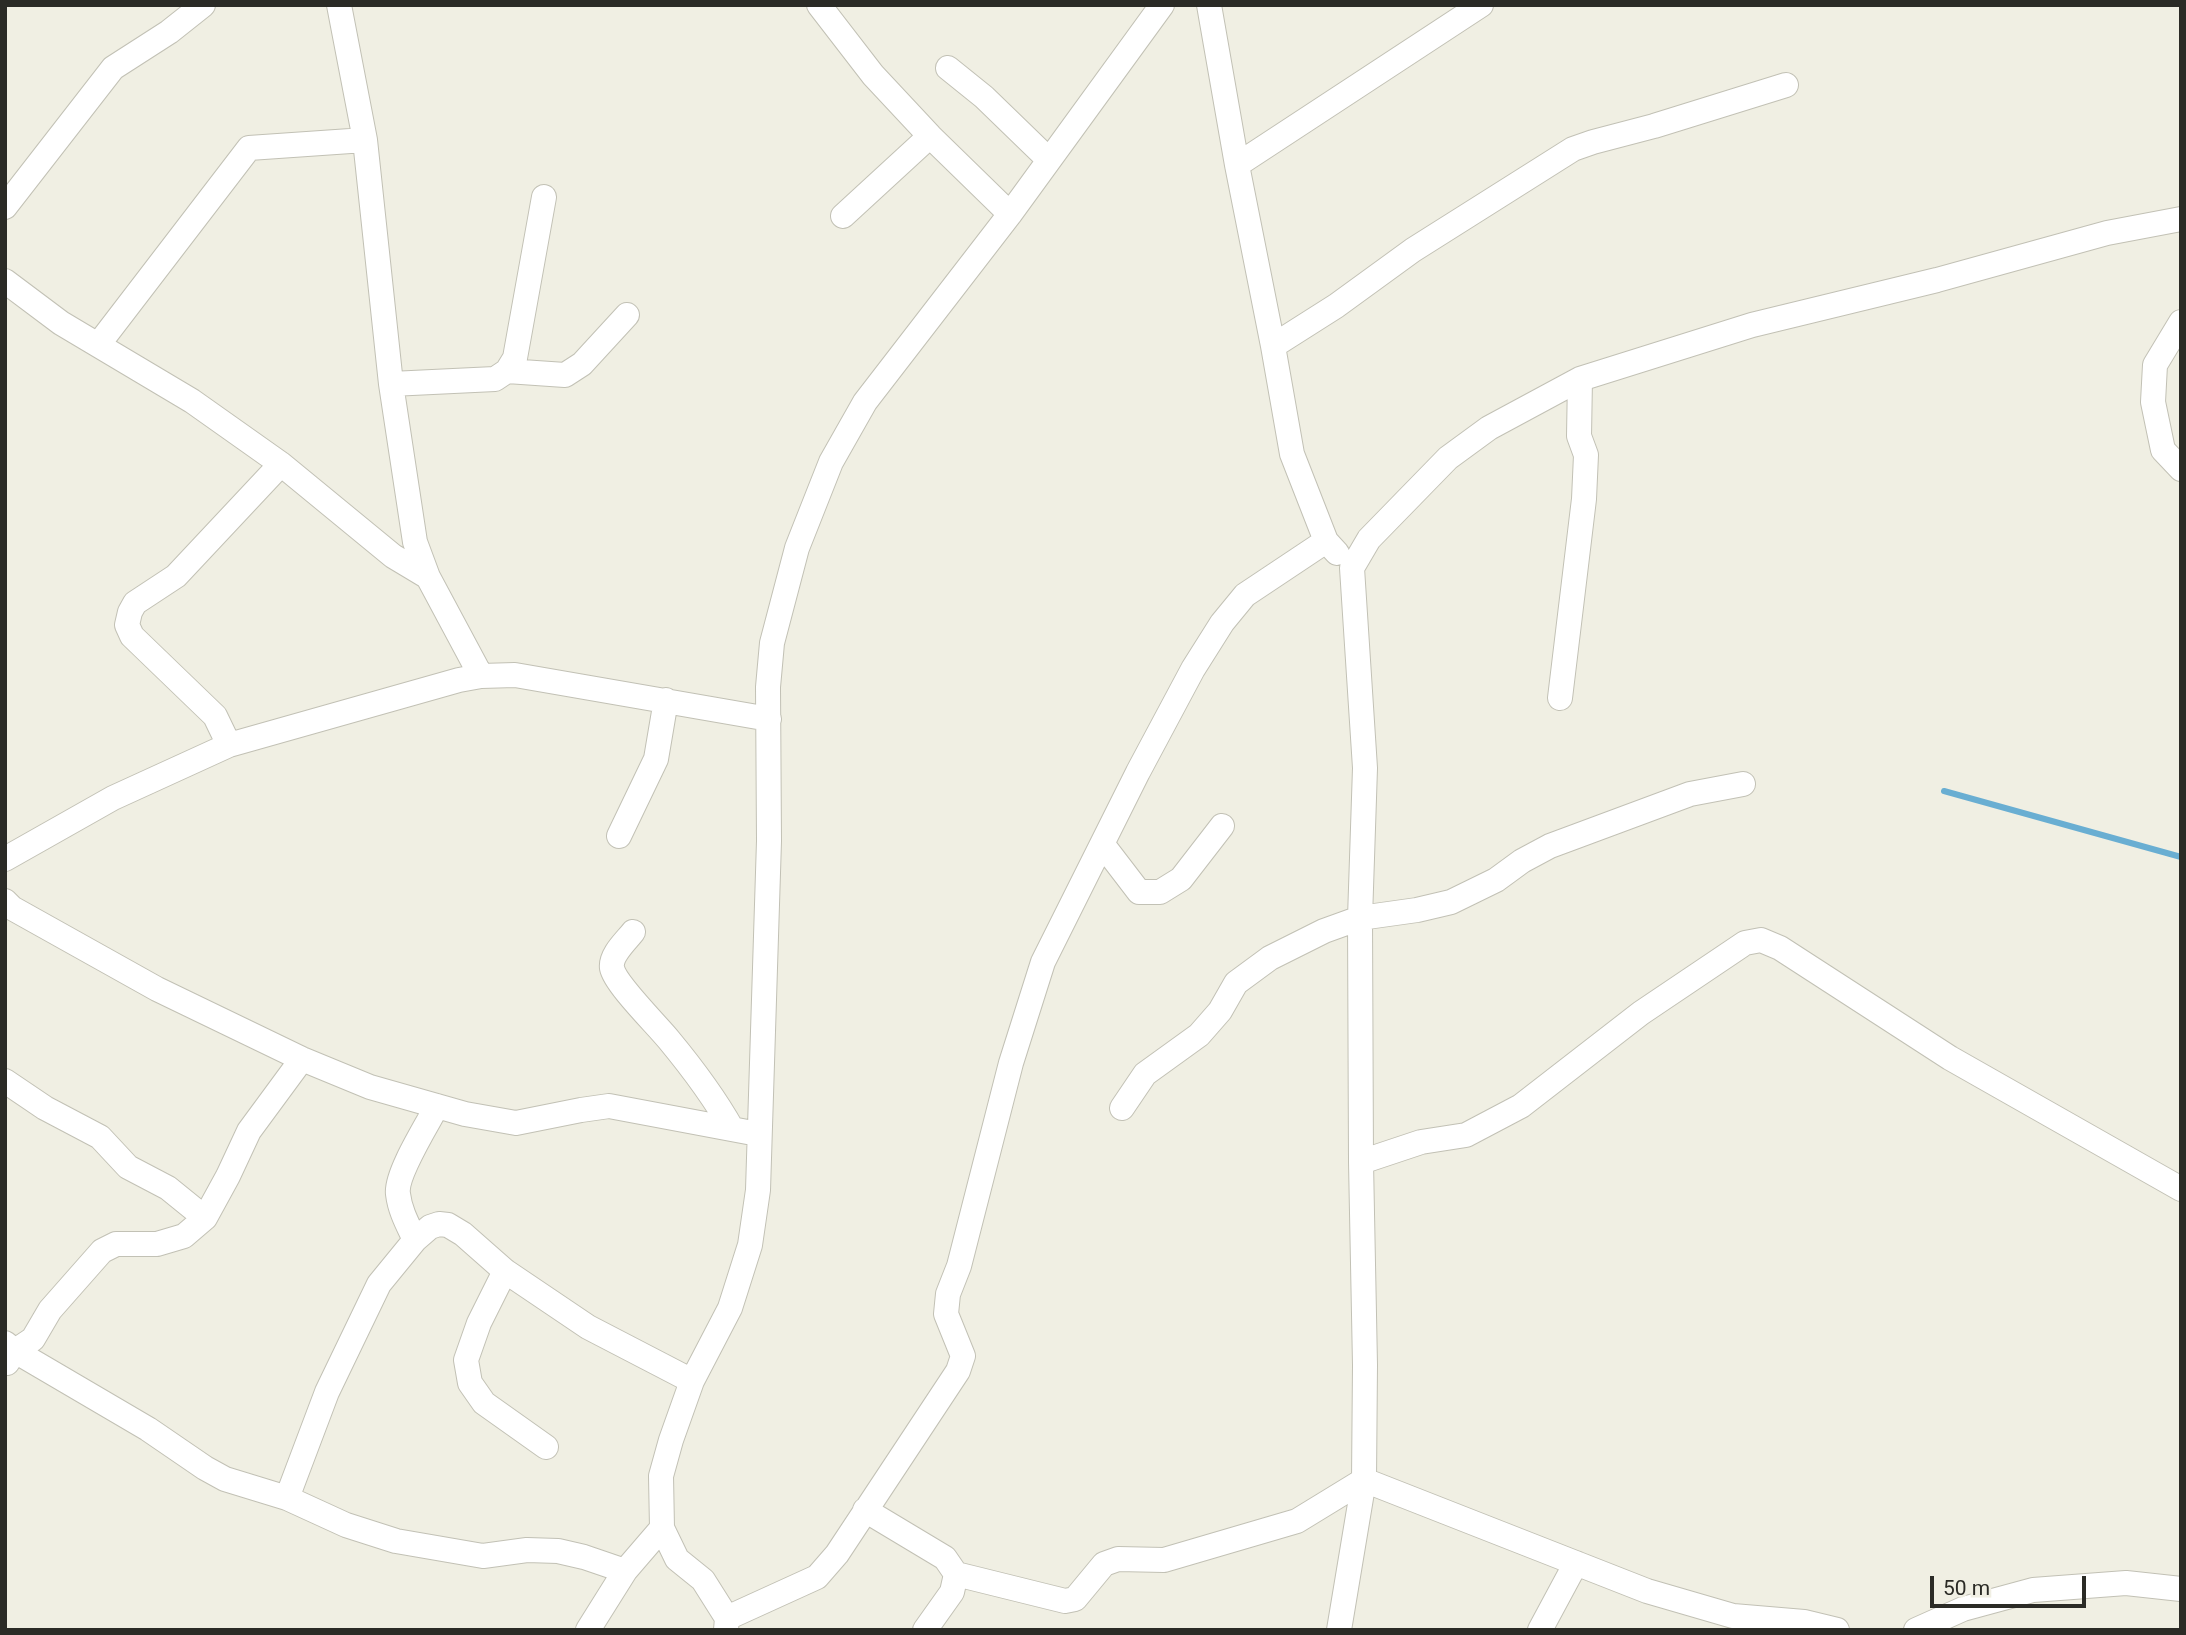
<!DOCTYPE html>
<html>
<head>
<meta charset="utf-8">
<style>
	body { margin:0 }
	#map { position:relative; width:2186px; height:1635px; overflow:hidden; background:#f0efe3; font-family:Roboto,sans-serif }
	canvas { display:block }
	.frame { position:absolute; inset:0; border:7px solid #2b2b26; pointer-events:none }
	.scale { position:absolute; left:1930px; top:1576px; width:156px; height:32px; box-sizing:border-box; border:4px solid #2b2b26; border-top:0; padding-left:9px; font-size:21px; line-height:24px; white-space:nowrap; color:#2b2b26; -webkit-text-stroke:5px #f0efe3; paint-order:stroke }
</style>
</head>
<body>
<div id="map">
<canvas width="2186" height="1635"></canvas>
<div class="frame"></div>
<div class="scale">50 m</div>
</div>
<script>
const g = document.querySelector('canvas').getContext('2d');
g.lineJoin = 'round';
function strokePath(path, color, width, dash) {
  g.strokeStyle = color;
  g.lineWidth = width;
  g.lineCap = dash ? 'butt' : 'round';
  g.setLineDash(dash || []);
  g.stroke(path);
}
const stream = new Path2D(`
	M1944,791L2181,857`);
const street = new Path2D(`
	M339,5L365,140L391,384L415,542L428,577L481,676
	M819,5L873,75L930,136L1010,214
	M1209,5L1237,165L1273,346L1292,454L1326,541L1337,553
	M948,68L984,97L1049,160
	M1237,165L1481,5
	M5,207L113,68L169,32L203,5
	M843,216L930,136
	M5,281L61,323L192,401L281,464L393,556L428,577
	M2181,322L2155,365L2153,402L2163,450L2181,469
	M98,345L249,148L365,140
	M1273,346L1336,306L1413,250L1573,149L1593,142L1654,126L1786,85
	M507,371L565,375L582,364L627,315
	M391,384L495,379L507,371L515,358L544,197
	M1560,698L1584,499L1586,455L1579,436L1580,379
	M229,745L215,716L132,636L127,625L130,612L135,603L176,576L281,464
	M619,836L656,759L666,700
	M1103,845L1139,892H1160L1181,879L1222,826
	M5,859L113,798L229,745L459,680L481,676L515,675L769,719
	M5,901L12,908L157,989L302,1059L370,1087L465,1114L516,1123L581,1110L609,1106L758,1134
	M633,932C626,941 610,955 612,968C615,984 657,1025 669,1040C693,1069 714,1097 732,1129
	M5,1081L45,1108L100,1137L128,1167L168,1188L205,1218
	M1122,1108L1145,1074L1199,1035L1220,1011L1236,983L1270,958L1324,931L1360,918L1417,910L1451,902L1496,880L1522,861L1550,846L1690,794L1743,784
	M1361,1162L1421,1142L1466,1135L1521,1106L1641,1013L1745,943L1761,940L1780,948L1950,1058L2181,1189
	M415,1240C408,1225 400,1211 398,1194C395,1175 427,1125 437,1106
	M505,1271L479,1323L466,1360L470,1383L484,1403L546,1447
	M5,1343L15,1351L148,1429L205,1468L225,1479L287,1498L346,1525L396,1541L483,1556L527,1550L558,1551L584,1557L625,1571
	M7,1363L15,1351L33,1339L50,1310L102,1251L116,1244H157L184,1236L205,1218L228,1176L249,1131L302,1059
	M287,1498L327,1392L379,1284L415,1240L430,1227L439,1224L448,1225L463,1234L505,1271L588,1327L692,1381
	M865,1510L945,1558L956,1574L952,1592L925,1630
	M956,1574L1065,1601L1075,1599L1104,1564L1118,1559L1164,1560L1297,1521L1364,1480L1647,1591L1733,1616L1804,1622L1837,1630
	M727,1618L817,1577L837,1554L958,1371L963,1356L946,1314L948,1294L959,1266L1011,1063L1043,962L1138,772L1193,669L1222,623L1245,595L1326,541
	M588,1630L625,1571L662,1528
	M726,1630L727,1618L703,1580L677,1559L662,1528L661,1476L671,1440L692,1381L730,1308L750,1245L758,1190L769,841L768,687L772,643L797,548L831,462L865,402L1010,214L1162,5
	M1339,1630L1364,1480L1365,1365L1361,1162L1360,918L1365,768L1352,568L1369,539L1448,458L1489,428L1580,379L1752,325L1937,280L2107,233L2181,219
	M1540,1630L1576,1563
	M1916,1630L1963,1609L2033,1590L2126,1583L2181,1589`);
strokePath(stream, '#69aed2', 6);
strokePath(street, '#c2c1b5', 26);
strokePath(street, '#fff', 24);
</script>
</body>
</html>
